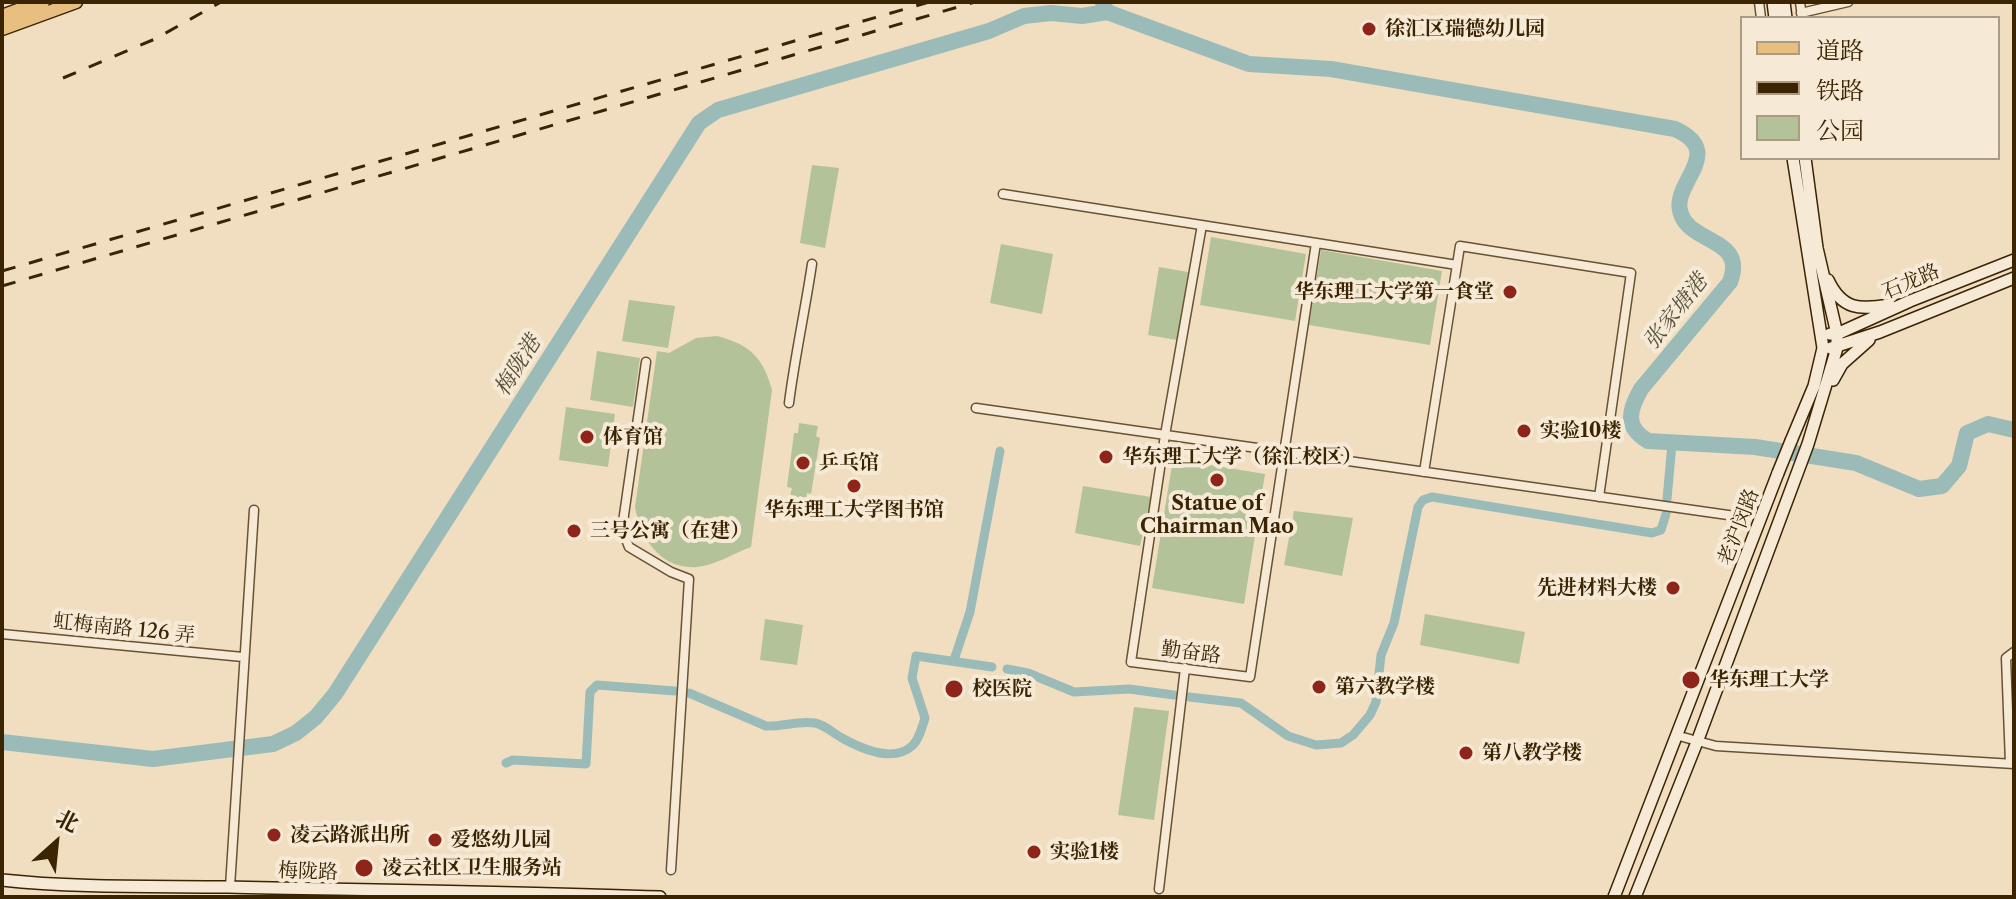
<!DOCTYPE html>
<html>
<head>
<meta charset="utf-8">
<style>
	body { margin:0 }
	#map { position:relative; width:2016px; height:899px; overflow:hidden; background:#f1dec1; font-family:"Libre Caslon Text","Noto Serif SC",serif }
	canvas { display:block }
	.frame { position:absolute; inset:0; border:4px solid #3a2402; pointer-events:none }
	.legend { position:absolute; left:1740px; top:16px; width:260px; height:144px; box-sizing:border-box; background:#f6ead7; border:2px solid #ab9b82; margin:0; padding:10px 14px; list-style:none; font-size:24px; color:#3a2402 }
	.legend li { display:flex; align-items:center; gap:16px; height:40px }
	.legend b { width:40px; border:2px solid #ab9b82 }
	.north { position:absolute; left:16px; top:803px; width:80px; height:80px; -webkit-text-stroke:6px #f6ead7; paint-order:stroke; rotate:27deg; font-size:22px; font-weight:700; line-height:32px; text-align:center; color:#3a2402 }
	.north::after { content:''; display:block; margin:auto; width:28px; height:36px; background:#3a2402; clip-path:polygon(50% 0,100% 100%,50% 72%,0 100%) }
</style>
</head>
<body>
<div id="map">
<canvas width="2016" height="899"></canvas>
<div class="frame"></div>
<ul class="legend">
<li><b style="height:10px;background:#e8bf80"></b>道路</li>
<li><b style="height:10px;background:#3a2402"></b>铁路</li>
<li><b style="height:22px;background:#b3c298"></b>公园</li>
</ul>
<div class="north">北</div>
</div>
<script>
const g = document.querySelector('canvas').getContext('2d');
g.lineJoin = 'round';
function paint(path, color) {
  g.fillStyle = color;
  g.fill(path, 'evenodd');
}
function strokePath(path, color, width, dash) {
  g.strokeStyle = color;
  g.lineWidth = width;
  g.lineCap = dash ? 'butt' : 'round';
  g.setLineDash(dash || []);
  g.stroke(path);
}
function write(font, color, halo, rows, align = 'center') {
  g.font = font + ' "Libre Caslon Text","Noto Serif SC",serif';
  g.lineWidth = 8;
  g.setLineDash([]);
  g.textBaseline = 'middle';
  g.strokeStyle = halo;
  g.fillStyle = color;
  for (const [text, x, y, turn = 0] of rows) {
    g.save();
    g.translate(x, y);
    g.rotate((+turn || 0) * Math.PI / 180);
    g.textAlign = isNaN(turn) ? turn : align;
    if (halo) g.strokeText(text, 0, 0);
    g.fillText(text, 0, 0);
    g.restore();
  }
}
const green = new Path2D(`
	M812,165L839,168L825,248L800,243Z
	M1211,237L1306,254L1295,321L1200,305Z
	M1001,244L1053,254L1042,314L990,303Z
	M1321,250L1442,271L1430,345L1309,325Z
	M1159,267L1188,272L1177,340L1148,335Z
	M629,300L675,306L668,348L622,341Z
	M717,336C750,345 763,357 772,390L751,547C734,553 714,566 697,567C661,570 640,538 635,507L657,351L669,353L696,338Z
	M597,351L640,358L633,407L590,400Z
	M566,407L615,414L608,467L559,460Z
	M799,423L818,426L816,436L820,438L811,494L807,493L806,499L790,496L792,488L787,487L794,433H798Z
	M1173,459L1265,474L1244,604L1152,588Z
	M1083,486L1151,497L1140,546L1075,533Z
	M1294,511L1353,518L1342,576L1284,565Z
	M1425,614L1525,632L1519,664L1420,645Z
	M765,619L803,625L797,665L760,660Z
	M1134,707L1169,711L1154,820L1118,815Z`);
const canal = new Path2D(`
	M1667,499L1672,444
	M954,660L970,612L1000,451
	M1007,669L1028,673L1074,692L1129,689L1174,695
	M689,693L766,726C782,727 799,720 815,723C825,725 833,733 842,738C860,748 893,763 912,746C919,740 922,727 925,718L912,678L916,656L992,667
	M1189,697L1241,703L1288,736L1316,745L1341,743L1353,735L1370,715L1376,702L1381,655L1394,623L1418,507L1423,500L1432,497L1652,533L1661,530L1666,514
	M506,763L513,760L586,764L590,692L597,685L675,691`);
const river = new Path2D(`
	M1103,3L1107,12L1249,64L1331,69L1675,129C1728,153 1669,184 1681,214C1691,244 1747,238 1730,282L1641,389C1629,410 1624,427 1648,441L1755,447L1856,463L1919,489L1942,486L1959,466L1967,433L1988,424L2014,430
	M2,742L153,759L273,744L296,733L316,717L335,694L699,123L718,110L989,31L1024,16L1051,13L1082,16L1107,12`);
const street = new Path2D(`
	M1759,2L1761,18
	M1800,2L1802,17
	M1801,13L1848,2
	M1003,194L1457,265
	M1202,225L1165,435L1131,662L1250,677L1316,243
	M646,362L622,529L629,547L671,572L689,579L671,870
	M789,403C795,356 805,311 812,264
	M976,408L1735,516
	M1424,472L1460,246L1631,273L1599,497
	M2,634L243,657
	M1679,736L1716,746L2014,764
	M2010,763L2006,658L2014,652
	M230,887L254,510
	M1159,889L1185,668`);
const secondary = new Path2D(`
	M1773,2L1775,18
	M1784,2L1786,18
	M1828,280C1842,310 1860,310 1889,305
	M1830,334H1837L1910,301L2014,260
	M1831,348L1880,332L2014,278
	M1833,380L1842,364L1869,340
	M1791,441L1814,386L1823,348L1793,158
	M2,880C76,888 153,886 228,887C372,890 516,892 660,897
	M1614,897L1778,473
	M1635,897L1697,742L1808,444L1837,348V334L1817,248L1805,158`);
const primary = new Path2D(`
	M2,29L76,2`);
const highway = new Path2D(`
	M2,17L42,2`);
const rail = new Path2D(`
	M63,78L155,39L221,2
	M2,271L929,2
	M2,286L975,2`);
const secondaryBridge = new Path2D(`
	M1778,473L1791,441`);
const markers = [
	[1369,29,8,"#8f2418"],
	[1510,292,8,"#8f2418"],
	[1524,431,8,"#8f2418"],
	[587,437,8,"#8f2418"],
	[1106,457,8,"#8f2418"],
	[803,463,8,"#8f2418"],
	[1217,480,8,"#8f2418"],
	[854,486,8,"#8f2418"],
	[574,531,8,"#8f2418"],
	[1673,588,8,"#8f2418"],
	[1691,680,10,"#8f2418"],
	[1319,687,8,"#8f2418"],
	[954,689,10,"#8f2418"],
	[1466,753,8,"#8f2418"],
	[274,835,8,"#8f2418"],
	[435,840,8,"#8f2418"],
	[1034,852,8,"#8f2418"],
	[364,868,10,"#8f2418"]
];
const poiNames = [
	["徐汇区瑞德幼儿园",1385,29],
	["华东理工大学第一食堂",1494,292,"right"],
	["实验10楼",1540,431],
	["体育馆",603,437],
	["华东理工大学（徐汇校区）",1122,457],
	["乒乓馆",819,463],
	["Statue of",1217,504,"center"],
	["Chairman Mao",1217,527,"center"],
	["华东理工大学图书馆",854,510,"center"],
	["三号公寓（在建）",590,531],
	["先进材料大楼",1657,588,"right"],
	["华东理工大学",1709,680],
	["第六教学楼",1335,687],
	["校医院",972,689],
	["第八教学楼",1482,753],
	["凌云路派出所",290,835],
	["爱悠幼儿园",451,840],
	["实验1楼",1050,852],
	["凌云社区卫生服务站",382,868]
];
const streetNames = [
	["石龙路",1911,282,-23],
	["老沪闵路",1739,527,-69],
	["虹梅南路 126 弄",124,629,6],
	["勤奋路",1191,653,7],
	["梅陇路",308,872,2]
];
const waterNames = [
	["张家塘港",1676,312,-52],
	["梅陇港",518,366,-58]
];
paint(green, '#b3c298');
strokePath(canal, '#9bbbb8', 9);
strokePath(river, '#9bbbb8', 16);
strokePath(street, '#685232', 11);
strokePath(secondary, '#3a2402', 14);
strokePath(primary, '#3a2402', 15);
strokePath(highway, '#3a2402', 17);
strokePath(street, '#f6ead7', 8);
strokePath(secondary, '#f6ead7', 11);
strokePath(primary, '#e8bf80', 12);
strokePath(highway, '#e8bf80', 14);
strokePath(rail, '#3a2402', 3, [14, 14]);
strokePath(secondaryBridge, '#3a2402', 14, []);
strokePath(secondaryBridge, '#f6ead7', 11);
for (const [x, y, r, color] of markers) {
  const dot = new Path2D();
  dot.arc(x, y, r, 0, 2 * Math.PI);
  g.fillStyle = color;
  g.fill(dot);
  strokePath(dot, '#f6ead7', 3);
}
write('bold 20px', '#3a2402', '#f6ead7', poiNames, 'left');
write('20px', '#3a2402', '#f6ead7', streetNames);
write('italic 22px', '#575139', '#f6ead7', waterNames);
</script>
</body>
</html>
